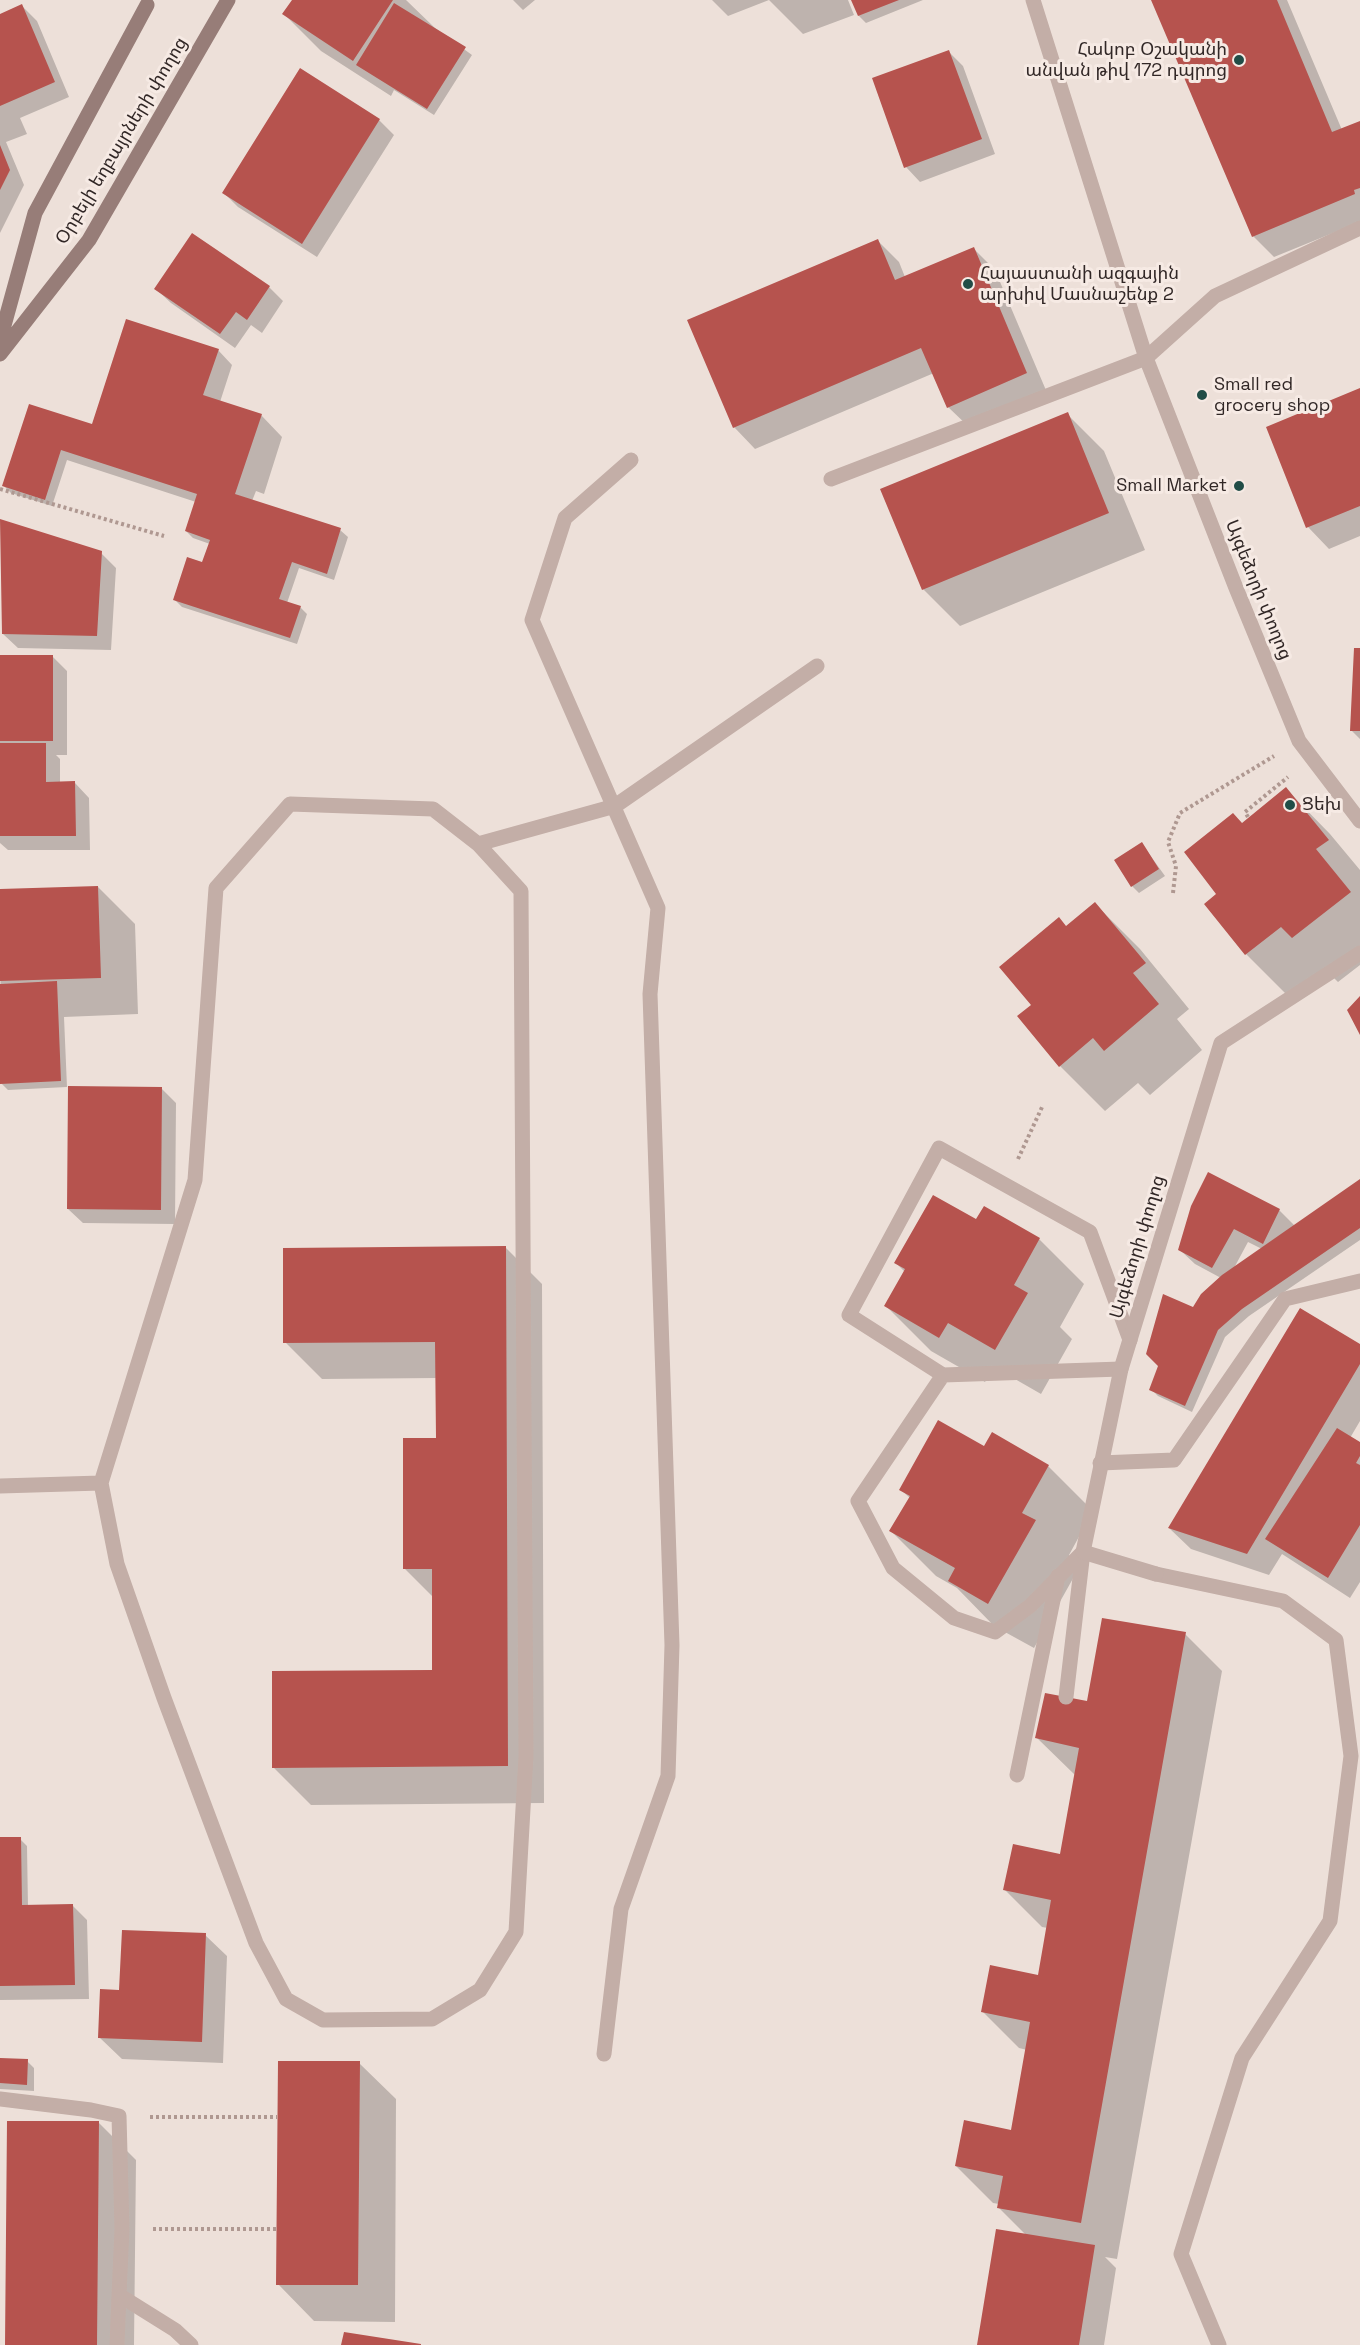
<!DOCTYPE html>
<html>
<head>
<meta charset="utf-8">
<style>
	body { margin:0 }
	canvas { display:block; background:#ede0d9 }
</style>
</head>
<body>
<canvas width="1360" height="2345"></canvas>
<script>
const g = document.querySelector('canvas').getContext('2d');
g.lineJoin = 'round';
function paint(path, color) {
  g.fillStyle = color;
  g.fill(path, 'evenodd');
}
function strokePath(path, color, width, dash) {
  g.strokeStyle = color;
  g.lineWidth = width;
  g.lineCap = dash ? 'butt' : 'round';
  g.setLineDash(dash || []);
  g.stroke(path);
}
function write(font, color, halo, rows, align = 'center') {
  g.font = font + ' "Space Grotesk","Noto Sans Armenian",sans-serif';
  g.lineWidth = 6;
  g.setLineDash([]);
  g.textBaseline = 'middle';
  g.strokeStyle = halo;
  g.fillStyle = color;
  for (const [text, x, y, turn = 0] of rows) {
    g.save();
    g.translate(x, y);
    g.rotate((+turn || 0) * Math.PI / 180);
    g.textAlign = isNaN(turn) ? turn : align;
    if (halo) g.strokeText(text, 0, 0);
    g.fillText(text, 0, 0);
    g.restore();
  }
}
const shadow = new Path2D(`
	M293,0H406L435,28L472,55L434,115L394,90L391,96L321,51L284,14Z
	M513,0H535L523,10Z
	M712,0H848L854,15L803,34L769,0L728,16Z
	M853,0H923L866,23L859,16Z
	M1152,0H1287L1342,130L1360,122V222L1274,257L1253,236Z
	M22,6L37,21L69,97L20,118L27,134L6,142L24,185L0,233V16Z
	M949,52L963,66L995,154L920,182L906,167Z
	M379,120L394,135L317,257L238,207L224,193Z
	M878,241L899,262L905,277L973,248L995,270L1048,395L970,428L948,407L934,373L755,449L734,427Z
	M269,287L283,301L262,333L251,325L235,348L171,303L156,289Z
	M218,350L232,365L220,402L261,415L282,437L264,494L256,491L252,501L340,530L348,537L334,580L299,568L287,603L300,607L307,614L297,644L182,607L175,600L203,564L210,544L193,538L186,531L196,502L67,460L52,506L11,493L4,486L30,405L98,428Z
	M1360,390V536L1329,549L1308,527L1268,428Z
	M1067,414L1104,451L1145,550L960,626L923,589Z
	M101,553L116,568L111,650L18,648L3,634Z
	M1360,650V739L1351,730Z
	M0,656H52L67,671V755H56L60,759V783H75L89,798L90,850H8L0,843Z
	M1286,789L1330,834L1360,870V965L1338,982L1327,971L1291,999L1246,954L1206,904L1218,894L1243,824Z
	M1142,844L1165,876L1139,893L1132,886Z
	M98,887L135,924L138,1014L64,1017L67,1087L8,1090L1,1083L0,890Z
	M1095,904L1140,949L1189,1009L1177,1019L1202,1050L1150,1095L1138,1083L1105,1111L1060,1066L1019,1017L1033,1005Z
	M161,1088L176,1103L175,1224L83,1223L68,1209Z
	M1360,1181V1240L1249,1316L1225,1337L1192,1412L1158,1396L1151,1389L1193,1309L1221,1278L1195,1264L1180,1250L1279,1210L1295,1226ZM1248,1242L1262,1249L1234,1268Z
	M976,1221L1039,1239L1084,1284L1060,1327L1072,1339L1041,1394L994,1367L985,1382L931,1351L886,1306L905,1272L896,1263Z
	M505,1247L542,1284L544,1803L311,1805L274,1768L433,1671V1597L405,1569L437,1440V1378L322,1379L285,1342Z
	M1360,1346V1421L1350,1438L1360,1443V1582L1350,1598L1282,1554L1269,1575L1191,1549L1169,1528Z
	M985,1448L1048,1466L1093,1511L1069,1555L1080,1566L1034,1648L994,1626L957,1588L936,1576L891,1531L910,1498L901,1490Z
	M1185,1634L1222,1671L1117,2259L1105,2257L1116,2268L1104,2345H979L1027,2236L999,2208V2204L993,2203L956,2166L1012,2132L1027,2050L1019,2048L982,2011L1040,1977L1048,1928L1042,1927L1005,1890L1061,1856L1075,1775L1037,1738Z
	M0,1839H20L27,1846L28,1907L73,1906L87,1920L89,1999L0,2000Z
	M205,1935L227,1956L223,2063L122,2059L100,2038L121,1992Z
	M0,2059L27,2061L34,2068V2091L0,2089Z
	M359,2063L396,2099L395,2322L314,2321L278,2284Z
	M99,2123L136,2160L134,2345H7Z`);
const building = new Path2D(`
	M292,0H393L353,61L282,14Z
	M851,0H899L858,16Z
	M1151,0H1277L1332,132L1360,121V188L1354,190L1355,194L1252,237Z
	M394,3L466,47L427,109L356,65Z
	M22,4L55,82L0,106V14Z
	M949,50L982,139L904,168L872,78Z
	M300,68L380,119L302,244L222,193Z
	M0,145L10,170L0,190Z
	M192,233L270,286L247,320L236,312L220,334L154,289Z
	M878,239L895,280L974,247L1027,373L947,408L921,348L733,428L687,320Z
	M126,319L219,349L203,395L262,414L235,494L341,528L327,574L292,562L279,599L301,606L290,638L173,600L187,557L202,562L210,540L185,531L197,494L61,450L45,500L2,486L29,404L92,424Z
	M1360,388V506L1306,528L1266,427Z
	M1068,412L1109,513L922,590L880,489Z
	M0,519L102,551L97,636L2,634Z
	M1354,648H1360V731H1350Z
	M0,655H53V741H0Z
	M0,743H46V782L75,781L76,836H0Z
	M1286,787L1329,840L1316,849L1351,892L1292,938L1281,927L1245,955L1204,904L1216,894L1184,852L1233,813L1242,823Z
	M1142,842L1159,869L1131,887L1114,860Z
	M98,886L101,978L0,981V889Z
	M1095,902L1146,963L1133,973L1159,1004L1104,1051L1093,1038L1059,1067L1017,1016L1031,1005L999,967L1059,917L1066,926Z
	M57,981L61,1081L0,1084V984Z
	M1360,996V1035L1347,1010Z
	M68,1086L162,1087L161,1210L67,1209Z
	M1208,1172L1280,1209L1263,1244L1234,1229L1212,1268L1178,1250L1191,1206Z
	M1360,1179V1228L1242,1309L1218,1330L1185,1406L1149,1390L1158,1366L1146,1354L1163,1294L1193,1307L1201,1294L1222,1275Z
	M933,1195L976,1219L984,1206L1040,1238L1014,1285L1028,1293L995,1350L948,1323L939,1338L884,1306L905,1269L894,1263Z
	M506,1246L508,1766L272,1768V1671L432,1670V1569H403V1438H436L435,1342L283,1343V1248Z
	M1300,1308L1360,1344V1364L1247,1554L1168,1528Z
	M938,1420L984,1446L992,1432L1049,1465L1022,1513L1036,1520L988,1604L948,1581L955,1568L889,1531L910,1496L899,1490Z
	M1337,1428L1360,1442V1456L1356,1463L1360,1465V1525L1328,1578L1265,1539Z
	M1102,1618L1186,1632L1081,2223L997,2208L1003,2176L955,2166L964,2120L1011,2130L1030,2022L981,2012L990,1965L1038,1975L1051,1900L1003,1890L1013,1844L1060,1854L1079,1748L1035,1738L1045,1693L1087,1701Z
	M0,1837H21L22,1905L73,1904L75,1985L0,1986Z
	M122,1930L206,1933L202,2042L98,2038L100,1989L119,1990Z
	M0,2058L28,2059L27,2085L0,2083Z
	M278,2061H360L358,2285H276Z
	M7,2121H99L97,2345H5Z
	M996,2229L1095,2245L1079,2345H977Z
	M344,2332L421,2344V2345H341Z`);
const path = new Path2D(`
	M0,489L164,536
	M1248,817L1245,812L1288,777
	M1173,893L1176,866L1168,842L1180,813L1274,756
	M1018,1159L1043,1105
	M150,2117H277
	M153,2229H276`);
const lane = new Path2D(`
	M831,479L1146,358
	M290,804L433,809L478,844L521,891L526,1756L516,1932L480,1990L432,2019L323,2020L286,1999L256,1943L164,1698L117,1564L101,1483L195,1180L216,888Z
	M478,844L615,806L817,666
	M943,1375L1121,1369
	M1100,1463L1174,1460L1285,1299L1360,1281
	M0,1486L101,1483
	M1083,1552L1030,1606L995,1632L954,1618L893,1568L858,1501L943,1375L849,1315L939,1148L1090,1232L1130,1340
	M1156,1574L1283,1601L1336,1640L1351,1756L1330,1921L1242,2058L1181,2254L1219,2345
	M1066,1697L1083,1552
	M1017,1775L1058,1576
	M604,2054L621,1909L668,1776L672,1645L650,994L658,908L532,620L565,518L631,460
	M0,2099L91,2110L119,2116L122,2229L119,2295L175,2330L191,2345
	M117,2345L119,2295`);
const street = new Path2D(`
	M1033,0L1146,358L1236,588L1299,741L1360,821
	M1146,358L1215,296L1360,228
	M1156,1574L1083,1552L1121,1369L1221,1043L1360,953`);
const secondary = new Path2D(`
	M0,340L35,213L147,5
	M0,354L89,240L228,0`);
const markers = [
	[1239,60,6,"#214d47"],
	[968,284,6,"#214d47"],
	[1202,395,6,"#214d47"],
	[1239,486,6,"#214d47"],
	[1290,805,6,"#214d47"]
];
const poiNames = [
	["Հակոբ Օշականի",1227,50,"right"],
	["անվան թիվ 172 դպրոց",1227,71,"right"],
	["Հայաստանի ազգային",980,274],
	["արխիվ Մասնաշենք 2",980,295],
	["Small red",1214,385],
	["grocery shop",1214,406],
	["Small Market",1227,486,"right"],
	["Ցեխ",1302,805]
];
const streetNames = [
	["Օրբելի եղբայրների փողոց",122,141,-59],
	["Այգեձորի փողոց",1258,590,68],
	["Այգեձորի փողոց",1138,1247,-73]
];
paint(shadow, '#0003');
paint(building, '#b6534e');
strokePath(path, '#af9891', 4, [3, 3]);
strokePath(lane, '#c3aea7', 15);
strokePath(street, '#c3aea7', 15);
strokePath(secondary, '#977d78', 15);
for (const [x, y, r, color] of markers) {
  const dot = new Path2D();
  dot.arc(x, y, r, 0, 2 * Math.PI);
  g.fillStyle = color;
  g.fill(dot);
  strokePath(dot, '#f6eae4', 2);
}
write('18px', '#312726', '#f6eae4', poiNames, 'left');
write('18px', '#312726', '#f6eae4', streetNames);
</script>
</body>
</html>
